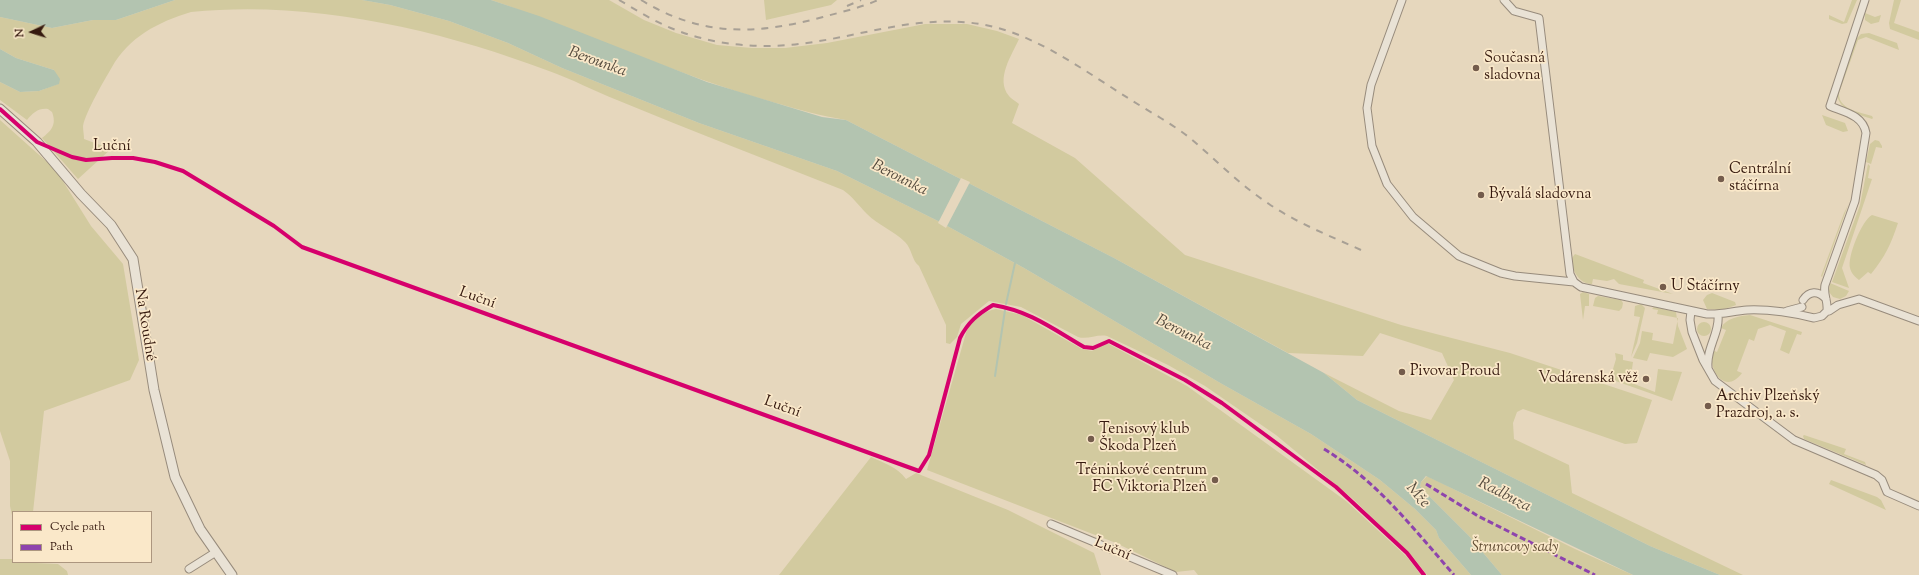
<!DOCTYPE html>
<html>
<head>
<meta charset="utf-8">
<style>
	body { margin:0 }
	#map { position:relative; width:1919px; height:575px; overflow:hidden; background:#e6d7bd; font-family:"Sorts Mill Goudy",serif }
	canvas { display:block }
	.legend { position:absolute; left:12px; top:511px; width:140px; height:52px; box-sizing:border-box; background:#fae8c9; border:1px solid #ac967f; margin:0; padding:5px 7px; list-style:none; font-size:12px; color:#361a0f }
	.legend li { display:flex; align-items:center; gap:8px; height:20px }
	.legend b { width:20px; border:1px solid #ac967f }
	.north { position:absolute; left:12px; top:12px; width:40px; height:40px; -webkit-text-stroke:3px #fae8c9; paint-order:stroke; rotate:266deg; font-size:11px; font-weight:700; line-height:16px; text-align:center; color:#361a0f }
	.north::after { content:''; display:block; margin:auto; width:14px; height:18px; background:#361a0f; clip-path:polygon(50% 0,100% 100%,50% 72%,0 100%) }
</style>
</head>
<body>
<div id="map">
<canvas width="1919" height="575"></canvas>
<ul class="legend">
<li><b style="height:5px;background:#d6006c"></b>Cycle path</li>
<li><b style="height:5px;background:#8e44ad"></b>Path</li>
</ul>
<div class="north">N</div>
</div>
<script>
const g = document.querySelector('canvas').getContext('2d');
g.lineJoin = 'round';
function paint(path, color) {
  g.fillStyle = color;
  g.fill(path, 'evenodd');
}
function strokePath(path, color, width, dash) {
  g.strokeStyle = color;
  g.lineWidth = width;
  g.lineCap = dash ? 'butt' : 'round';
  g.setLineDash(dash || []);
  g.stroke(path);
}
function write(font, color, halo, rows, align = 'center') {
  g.font = font + ' "Sorts Mill Goudy",serif';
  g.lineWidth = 3.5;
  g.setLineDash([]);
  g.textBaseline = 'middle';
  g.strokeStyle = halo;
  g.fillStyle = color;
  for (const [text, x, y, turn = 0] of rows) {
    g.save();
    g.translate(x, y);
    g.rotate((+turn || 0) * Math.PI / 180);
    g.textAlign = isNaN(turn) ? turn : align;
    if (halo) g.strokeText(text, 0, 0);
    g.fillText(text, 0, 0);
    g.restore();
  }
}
const green = new Path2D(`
	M175,0H362L390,5L449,21L508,43L562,68L699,123L837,171L938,221L1024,268L1222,384L1311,434L1380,480L1415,509L1436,530L1439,538L1471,575H1427L1413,557L1353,499L1276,435L1205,386L1168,365L1107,336C1097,334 1087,340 1078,337L1021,307L989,301L961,324L957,337L950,344L946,343V325L919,266C912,261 912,249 905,242C894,231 878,225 867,214C859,206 853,197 843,190C768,160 692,131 617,100C594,91 572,79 549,71C437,29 312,0 191,12C158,22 129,37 112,67C104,81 86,111 83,126C83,130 84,135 84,139L111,149L78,179L42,138C51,131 57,125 52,112L48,109C38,108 33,113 27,120L0,100V82L20,92L39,91L58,84L54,70L16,58L0,49V17L52,28L93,20H116Z
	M491,0H609L644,20L676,33L717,45L752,48H785L827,43L925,24H967L997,31L1019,39C1012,55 995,79 1009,96C1011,99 1016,101 1019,104L1012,123L1075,158L1185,255L1401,325L1510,353L1652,400L1637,443L1625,444L1523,409L1517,412L1513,423L1514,439L1569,465L1572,493L1743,575H1720L1650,546L1357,400L1324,373L1399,411L1431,420L1454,380L1442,353L1380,333L1363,356L1288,353L1114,258L846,120C821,116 797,109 772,102C676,75 585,32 491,0Z
	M764,0H837L831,5L766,20Z
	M1852,0H1857L1847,23L1842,24L1829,19V15L1844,22Z
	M1894,0H1901L1894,23L1919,32V40L1890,29L1889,23Z
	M1865,13L1875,17L1881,15L1879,22L1871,24L1865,20Z
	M1869,33L1897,43L1899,50L1866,37L1858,40L1839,93C1838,109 1859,112 1872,116L1873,118L1872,119C1858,114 1839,111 1837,94L1856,39L1861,34Z
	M1822,115L1845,123L1848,131L1843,132L1826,125Z
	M0,120L56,170L91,226L123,264L139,360L130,380L44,411L33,512H13V520L10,506V461L0,431Z
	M1875,140L1879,141L1882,146V148L1876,147L1871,164L1866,162L1870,144Z
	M1868,164L1870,166L1868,178L1872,179L1842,268L1849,288L1832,282L1860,205Z
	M1848,205L1822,277L1821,276L1844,213Z
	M1872,215L1898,223C1891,244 1885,257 1871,274L1868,272L1859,280C1855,277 1851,273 1850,268C1847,257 1862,220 1872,215Z
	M1575,254L1644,280L1643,283L1673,294L1619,284L1614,279L1607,281L1593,279L1592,284C1578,285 1566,262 1575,254Z
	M1830,283L1849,291L1846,296L1840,299L1833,297L1829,292Z
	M1583,292L1589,294V306H1585L1583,320L1580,294Z
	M1712,293L1735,302L1736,305L1722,310L1707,309L1703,300L1707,295Z
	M1598,296L1621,300L1623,303L1622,308L1619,311L1593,306L1595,298Z
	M1641,304L1645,308L1637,343L1631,357L1640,317L1634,316L1635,306Z
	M1654,307L1676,312L1678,326L1687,349L1673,357L1650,353L1647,361L1633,358L1640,343L1642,331L1653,333L1652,340L1673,344L1678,318L1657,314L1658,310L1652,309Z
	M996,309L1022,315L1082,349L1092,351L1107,343L1187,386L1346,501L1407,557L1421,575H1198L1194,570L1176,572L1116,543L927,470L968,326C976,318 984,311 996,309Z
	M1750,315L1802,332L1801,335L1797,334L1789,354L1780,350L1786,331L1770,325L1758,329L1754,341L1749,339L1737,371L1742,373C1726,395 1708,372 1712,350L1717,352L1726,330L1721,328C1726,318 1739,316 1750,315Z
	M1697 329a7 7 0 1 1 14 0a7 7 0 1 1-14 0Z
	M1615,353L1623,355V360L1633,362L1632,369L1628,375L1629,382L1655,392L1658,369L1682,372L1672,401L1610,379L1616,359Z
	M1804,435L1846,449L1844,454L1865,462L1866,465L1804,439L1803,436Z
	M871,457C884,463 897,467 906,479L916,473L1008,510L1094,553L1101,575H779Z
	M1427,476L1575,549L1633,575H1502L1469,536L1423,490L1420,486L1421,482Z
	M1831,480L1877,497L1881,500L1886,510L1829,484Z
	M0,559H13V562L58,564L67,571L68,575H0Z`);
const water = new Path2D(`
	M0,0H175L116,20H93L52,28L0,17Z
	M362,0H491L539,16L707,82L822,117L846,120L1114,258L1324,373L1357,400L1650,546L1720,575H1633L1426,476L1421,482L1420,486L1423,490L1469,536L1502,575H1471L1439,538L1436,530L1415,509L1380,480L1311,434L1222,384L1024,268L938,221L837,171L699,123L562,68L508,43L449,21L390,5Z
	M0,49L16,58L54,70L60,79L59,84L39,91L20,92L0,82Z`);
const pier = new Path2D(`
	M961,178L970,182L946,228L938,223Z`);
const stream = new Path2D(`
	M1006,304L1015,263
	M995,376L1005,310`);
const minor = new Path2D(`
	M1402,0L1371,85L1367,108L1372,146L1387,184L1413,217L1459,256L1501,273L1515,276L1574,282
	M1504,0L1514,11L1539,18L1570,274L1574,282L1581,287L1707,314C1721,315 1733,311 1747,310C1769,309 1793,313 1814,318L1822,316L1825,313
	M1803,300C1809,291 1818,290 1826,299
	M1827,310C1828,301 1823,294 1825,285L1855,201L1866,133C1863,115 1844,112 1830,106L1865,0
	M1691,311L1690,320L1692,332L1703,360L1715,381L1794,440L1876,475L1882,480L1887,492L1919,506
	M1787,311L1802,307
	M1829,311L1838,305L1859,299L1919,321
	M1708,367C1706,348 1720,333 1718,315
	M1051,524L1173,575
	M189,569L216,552`);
const tertiary = new Path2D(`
	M0,109L37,142L81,194L111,225L133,259L154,390L175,477L200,529L232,575`);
const rail = new Path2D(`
	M619,0C633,8 647,17 662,24C706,45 759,50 807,43C871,34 932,10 998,28C1043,40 1088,73 1128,98C1148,111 1171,123 1190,138C1216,160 1240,185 1269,204C1297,223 1330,236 1361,250
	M641,0C702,37 756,35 823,17C841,12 860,8 878,0
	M847,6L861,0`);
const quiet = new Path2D(`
	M1324,449C1377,481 1413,528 1454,575
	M1426,484L1478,516L1595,575`);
const cycleway = new Path2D(`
	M0,109L37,142L72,157L86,160L112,158H133L155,162L183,171L274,226L302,247L919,471L929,455L960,338C968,322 978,314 993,305C1030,311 1053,329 1084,347L1093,348L1109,341L1185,380L1222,403L1336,487L1407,553L1424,575`);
const markers = [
	[1476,68,4,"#745c4c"],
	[1721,179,4,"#745c4c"],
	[1481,195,4,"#745c4c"],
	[1663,287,4,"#745c4c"],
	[1402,372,4,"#745c4c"],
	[1646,379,4,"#745c4c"],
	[1708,406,4,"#745c4c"],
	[1091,439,4,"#745c4c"],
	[1215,480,4,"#745c4c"]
];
const poiNames = [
	["Současná",1484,59],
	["sladovna",1484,76],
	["Centrální",1729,170],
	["stáčírna",1729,187],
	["Bývalá sladovna",1489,195],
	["U Stáčírny",1671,287],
	["Pivovar Proud",1410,372],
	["Vodárenská věž",1638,379,"right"],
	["Archiv Plzeňský",1716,397],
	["Prazdroj, a. s.",1716,414],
	["Tenisový klub",1099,430],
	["Škoda Plzeň",1099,447],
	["Tréninkové centrum",1207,471,"right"],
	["FC Viktoria Plzeň",1207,488,"right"]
];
const streetNames = [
	["Luční",112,147],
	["Luční",477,299,20],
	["Na Roudné",144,325,81],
	["Luční",782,408,20],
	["Luční",1112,550,23]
];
const parkNames = [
	["Štruncovy sady",1515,548]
];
const waterNames = [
	["Berounka",597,63,20],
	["Berounka",899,179,27],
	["Berounka",1183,334,27],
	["Mže",1417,496,49],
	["Radbuza",1504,496,27]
];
paint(green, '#d2ca9f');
paint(water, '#b3c4b0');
paint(pier, '#e6d7bd');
strokePath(stream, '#b3c4b0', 2);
strokePath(minor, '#978b7c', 9);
strokePath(tertiary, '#978b7c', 11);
strokePath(minor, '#e9e2d5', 7);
strokePath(tertiary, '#e9e2d5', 9);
strokePath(rail, '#a8a095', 2, [7, 7]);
strokePath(quiet, '#8e44ad', 3, [6, 3]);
strokePath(cycleway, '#d6006c', 4);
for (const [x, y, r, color] of markers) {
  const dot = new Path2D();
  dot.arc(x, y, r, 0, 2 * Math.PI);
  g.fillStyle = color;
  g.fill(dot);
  strokePath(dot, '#fae8c9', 1.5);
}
write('15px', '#361a0f', '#fae8c9', poiNames, 'left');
write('15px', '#361a0f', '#fae8c9', streetNames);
write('italic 15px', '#604c33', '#fae8c9', parkNames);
write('italic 16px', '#554b3e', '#fae8c9', waterNames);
</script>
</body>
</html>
